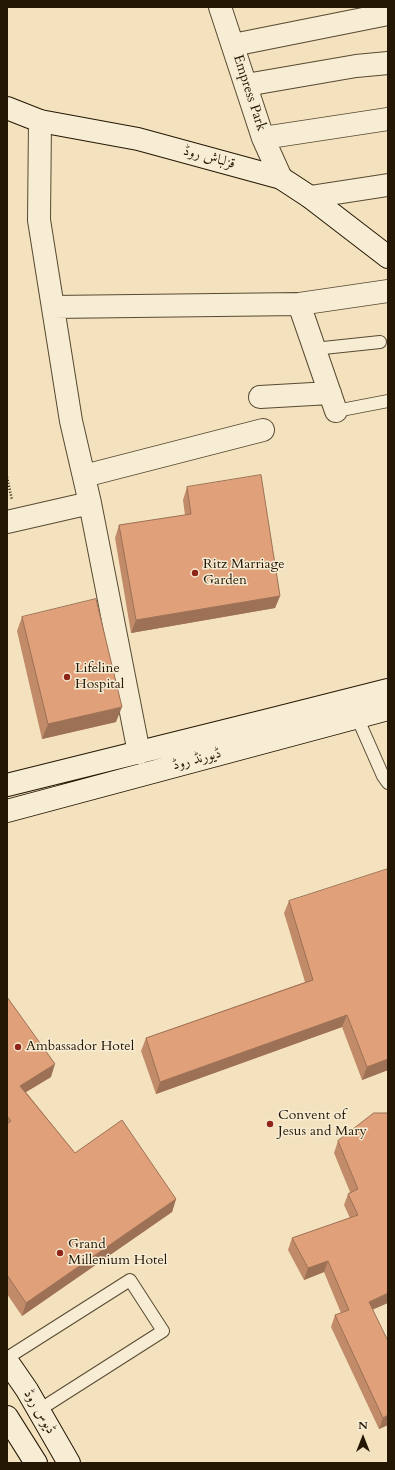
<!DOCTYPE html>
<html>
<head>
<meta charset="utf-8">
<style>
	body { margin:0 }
	#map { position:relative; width:395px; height:1470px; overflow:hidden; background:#f3e2bd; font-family:Cardo,serif }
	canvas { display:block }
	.frame { position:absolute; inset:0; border:8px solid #241704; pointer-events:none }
	.north { position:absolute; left:343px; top:1418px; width:40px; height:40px; -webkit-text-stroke:3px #f7ecd4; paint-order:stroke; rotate:0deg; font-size:11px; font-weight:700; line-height:16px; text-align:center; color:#241704 }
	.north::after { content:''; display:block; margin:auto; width:14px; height:18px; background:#241704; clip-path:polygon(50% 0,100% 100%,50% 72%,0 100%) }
</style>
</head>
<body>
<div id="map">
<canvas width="395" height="1470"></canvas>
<div class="frame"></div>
<div class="north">N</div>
</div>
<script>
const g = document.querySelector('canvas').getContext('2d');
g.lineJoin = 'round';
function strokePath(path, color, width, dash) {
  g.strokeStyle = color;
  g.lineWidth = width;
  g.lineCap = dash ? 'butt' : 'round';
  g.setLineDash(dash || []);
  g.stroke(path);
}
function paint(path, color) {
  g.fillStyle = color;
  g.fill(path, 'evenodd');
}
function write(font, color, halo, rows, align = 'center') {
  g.font = font + ' Cardo,Amiri,serif';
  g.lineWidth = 3;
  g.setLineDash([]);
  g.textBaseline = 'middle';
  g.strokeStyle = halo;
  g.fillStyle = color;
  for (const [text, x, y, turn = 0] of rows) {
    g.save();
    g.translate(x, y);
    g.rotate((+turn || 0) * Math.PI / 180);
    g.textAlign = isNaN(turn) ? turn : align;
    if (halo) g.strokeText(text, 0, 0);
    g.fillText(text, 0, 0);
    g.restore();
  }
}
const path = new Path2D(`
	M7,477L12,500`);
const lane = new Path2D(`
	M314,349L380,342
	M336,411L388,401
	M357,717L383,776L388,783
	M7,1358L130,1280L163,1331L39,1410`);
const street = new Path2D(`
	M220,7L263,138L281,178
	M233,45L388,14
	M246,85L356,66L388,63
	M40,121L39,220L71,421L90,503L139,753
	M263,138L388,119
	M310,197L388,185
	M299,304L336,411
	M53,307L299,304L388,291
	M260,397L330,393
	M84,476L263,430
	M7,522L90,503`);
const secondary = new Path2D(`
	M7,108L40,121L138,139L281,178L310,197L388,257
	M7,785L273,719L388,690
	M7,811L388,709
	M7,1361L27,1390L69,1463
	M7,1417L36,1463`);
const wall = new Path2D(`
	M187,487L280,596L275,608L131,633L115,538L119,525L185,515L183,500Z
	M22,617L116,722L42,739L17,631Z
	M289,901L388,1070L362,1080L342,1027L156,1094L141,1051L146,1038L305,982L284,913Z
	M7,997L51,1077L26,1092L75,1153L176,1199L172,1212L22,1316L7,1294Z
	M374,1113L373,1310L388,1425L379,1429L331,1327L335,1315L341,1313L324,1272L304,1280L288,1250L292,1238L350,1218L344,1205L348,1194L350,1192L334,1153L338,1141Z`);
const shadedWall = new Path2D(`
	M280,596L275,608L131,633L136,620Z
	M122,707L116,722L42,739L48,724Z
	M347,1015L342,1027L156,1094L160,1082Z
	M388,1059V1070L362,1080L367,1067Z
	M55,1064L51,1077L16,1098L20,1086Z
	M176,1199L172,1212L22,1316L26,1303Z
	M328,1261L324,1272L304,1280L308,1268Z
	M388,1293V1303L365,1313L369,1302Z
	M388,1415V1425L379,1429L383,1418Z`);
const building = new Path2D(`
	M261,475L280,596L136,620L119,525L191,514L187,487Z
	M96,599L122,707L48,724L22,617Z
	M388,869V1059L367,1067L347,1015L160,1082L146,1038L313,980L289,901Z
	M7,997L55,1064L20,1086L75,1153L122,1120L176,1199L26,1303L7,1275V1124L11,1121L7,1116Z
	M374,1113H388V1293L369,1302L388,1341V1415L383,1418L335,1315L349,1310L328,1261L308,1268L292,1238L358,1215L348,1194L358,1189L338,1141Z`);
const markers = [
	[195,573,4,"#8f2418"],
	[67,677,4,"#8f2418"],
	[18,1047,4,"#8f2418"],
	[270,1124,4,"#8f2418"],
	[60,1253,4,"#8f2418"]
];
const streetNames = [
	["Empress Park",249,93,72],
	["قزلباش روڈ",209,158,15],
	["ڈیورنڈ روڈ",197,760,-15],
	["ڈیوس روڈ",39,1412,59]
];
const poiNames = [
	["Ritz Marriage",203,565],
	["Garden",203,581],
	["Lifeline",75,669],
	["Hospital",75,685],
	["Ambassador Hotel",26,1047],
	["Convent of",278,1116],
	["Jesus and Mary",278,1132],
	["Grand",68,1245],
	["Millenium Hotel",68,1261]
];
strokePath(lane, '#584a32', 14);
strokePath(street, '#584a32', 24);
strokePath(secondary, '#241704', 24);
strokePath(path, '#241704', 2.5, [1, 2]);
strokePath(lane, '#f7ecd4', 12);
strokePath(street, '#f7ecd4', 22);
strokePath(secondary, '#f7ecd4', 22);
paint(wall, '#c18a69');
paint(shadedWall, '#9d7155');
paint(building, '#e0a17a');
strokePath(building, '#9d7155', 1);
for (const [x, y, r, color] of markers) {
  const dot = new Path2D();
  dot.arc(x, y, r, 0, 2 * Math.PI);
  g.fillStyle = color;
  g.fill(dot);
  strokePath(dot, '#f7ecd4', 1.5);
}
write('14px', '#241704', '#f7ecd4', streetNames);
write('14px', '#241704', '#f7ecd4', poiNames, 'left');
</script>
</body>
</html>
